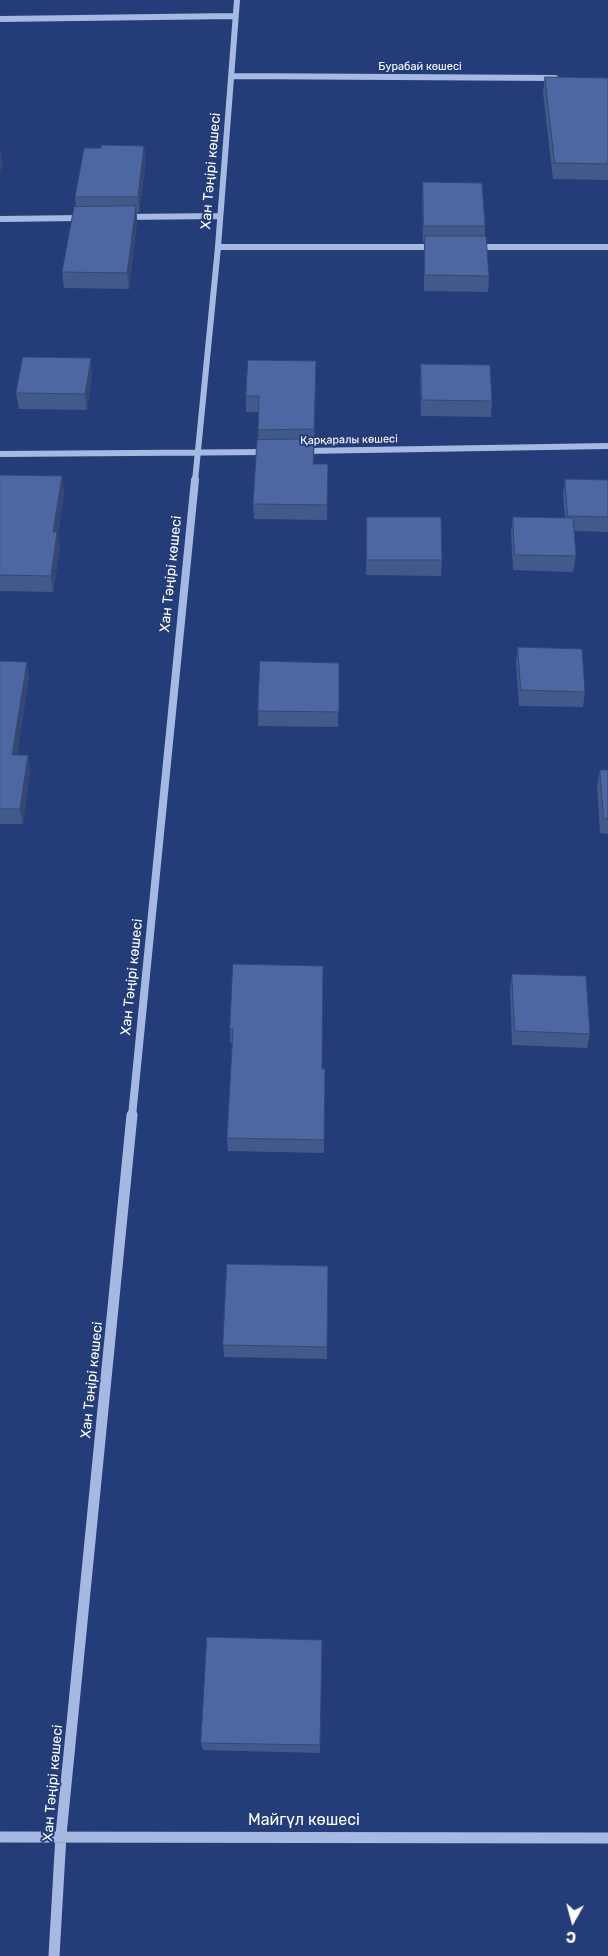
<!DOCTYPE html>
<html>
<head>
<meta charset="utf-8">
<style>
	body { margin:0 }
	#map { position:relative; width:608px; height:1956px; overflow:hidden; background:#243d78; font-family:Rubik,sans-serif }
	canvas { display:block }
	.north { position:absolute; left:548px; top:1896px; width:50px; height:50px; -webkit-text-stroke:4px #243d78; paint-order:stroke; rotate:187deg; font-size:14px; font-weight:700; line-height:20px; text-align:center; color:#fff }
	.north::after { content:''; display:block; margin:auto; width:18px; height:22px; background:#fff; clip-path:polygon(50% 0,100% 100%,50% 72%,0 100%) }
</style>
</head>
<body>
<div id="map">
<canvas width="608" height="1956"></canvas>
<div class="north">С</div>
</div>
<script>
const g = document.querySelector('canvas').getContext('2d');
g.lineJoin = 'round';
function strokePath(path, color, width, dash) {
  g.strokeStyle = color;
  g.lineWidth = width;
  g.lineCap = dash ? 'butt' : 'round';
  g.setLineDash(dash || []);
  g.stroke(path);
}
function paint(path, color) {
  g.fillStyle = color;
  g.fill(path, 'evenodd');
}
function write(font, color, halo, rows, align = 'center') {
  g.font = font + ' Rubik,sans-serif';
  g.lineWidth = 4;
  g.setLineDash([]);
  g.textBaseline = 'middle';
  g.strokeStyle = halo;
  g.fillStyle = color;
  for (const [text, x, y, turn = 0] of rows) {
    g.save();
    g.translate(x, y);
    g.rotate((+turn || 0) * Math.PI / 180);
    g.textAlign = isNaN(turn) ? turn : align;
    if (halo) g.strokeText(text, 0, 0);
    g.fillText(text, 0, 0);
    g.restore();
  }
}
const minorFar2 = new Path2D(`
	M0,19L235,16
	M232,76L555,78
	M125,217L220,216
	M0,219L82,218
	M218,247H435
	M476,247H608
	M303,451L608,446
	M0,454L267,452
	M195,481L218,247L237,0`);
const minorFar1 = new Path2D(`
	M132,1116L195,480`);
const minor = new Path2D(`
	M0,1837L608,1838
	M54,1956L61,1835L132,1115`);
const wall = new Path2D(`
	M545,77L608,78V180L553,179L543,92Z
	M144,146L146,161L139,212H137V222L129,289L64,288L62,272L76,207L75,197Z
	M423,182L485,226V236L489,276L488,292L424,291V242H423L422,198Z
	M316,361L314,464H328L327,520L254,519L253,504L258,440L259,412H246V396Z
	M421,364L492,401L491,417L421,416L420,380Z
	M92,374L87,410L19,409L16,393Z
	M0,475L62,476L64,491L58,534L60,548L53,592L0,591Z
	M565,479L608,480V532L574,531L576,556L573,572L513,570L511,532L513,517L565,518L563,495Z
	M367,517L442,560L441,576L366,575Z
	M518,647L585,692L583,707L519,706L516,663Z
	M0,661L29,677L17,755H28L30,771L23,824H0Z
	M339,663L338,727L258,726V711Z
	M600,770H608V834L600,833L597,785Z
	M233,964L322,1069H325L324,1153L228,1151L227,1138L232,1043H230V1029Z
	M512,974L590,1034L587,1048L512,1045L510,988Z
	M328,1266L327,1359L224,1357L223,1345Z
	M322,1640L320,1753L203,1750L201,1743Z`);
const shadedWall = new Path2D(`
	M144,146L146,161L139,212L138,197Z
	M0,147L3,162L0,175Z
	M136,206L137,222L129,289L127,273Z
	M91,358L92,374L87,410L85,394Z
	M62,476L64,491L58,534L60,548L53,592L51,576L53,532Z
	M27,662L29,677L15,770L12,755Z
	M28,755L30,771L23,824L20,809Z`);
const building = new Path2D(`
	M545,77L608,78V164L555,163Z
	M101,145L144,146L138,197H75L84,148H101Z
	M423,182L482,183L485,226H424Z
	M136,206L127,273L62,272L74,207Z
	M425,236H486L489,276L425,275Z
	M23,357L91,358L85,394L16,393Z
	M248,360L316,361L314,429L258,430L259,396H246Z
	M421,364L490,365L492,401L422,400Z
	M314,439L313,464H328L327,505L253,504L257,440Z
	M0,475L62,476L53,532H57L51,576L0,575Z
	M565,479L608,480V517L568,516Z
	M367,517H441L442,560H367Z
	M513,517L573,518L576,556L515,555Z
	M518,647L582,649L585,692L521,690Z
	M0,661L27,662L12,755H28L20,809H0Z
	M260,661L339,663V712L258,711Z
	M600,770H608V819L604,818Z
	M233,964L323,966L322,1069H325L324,1140L227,1138L233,1029H230Z
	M512,974L586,976L590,1034L515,1031Z
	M227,1264L328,1266L327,1347L223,1345Z
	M207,1637L322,1640L320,1745L201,1743Z`);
const farStreetnames = [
	["Бурабай көшесі",420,67],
	["Қарқаралы көшесі",349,440,-1]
];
const streetNames = [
	["Хан Тәңірі көшесі",211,171,-85],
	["Хан Тәңірі көшесі",171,574,-84],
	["Хан Тәңірі көшесі",132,977,-84],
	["Хан Тәңірі көшесі",92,1380,-84],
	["Хан Тәңірі көшесі",53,1783,-85]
];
const nearStreetnames = [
	["Майгүл көшесі",304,1820]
];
strokePath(minorFar2, '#a6b9e3', 6);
strokePath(minorFar1, '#a6b9e3', 8);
strokePath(minor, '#a6b9e3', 11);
paint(wall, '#41598b');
paint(shadedWall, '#354871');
paint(building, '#4c67a2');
strokePath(building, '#354871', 1);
write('11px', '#fff', '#243d78', farStreetnames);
write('14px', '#fff', '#243d78', streetNames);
write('16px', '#fff', '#243d78', nearStreetnames);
</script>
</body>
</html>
